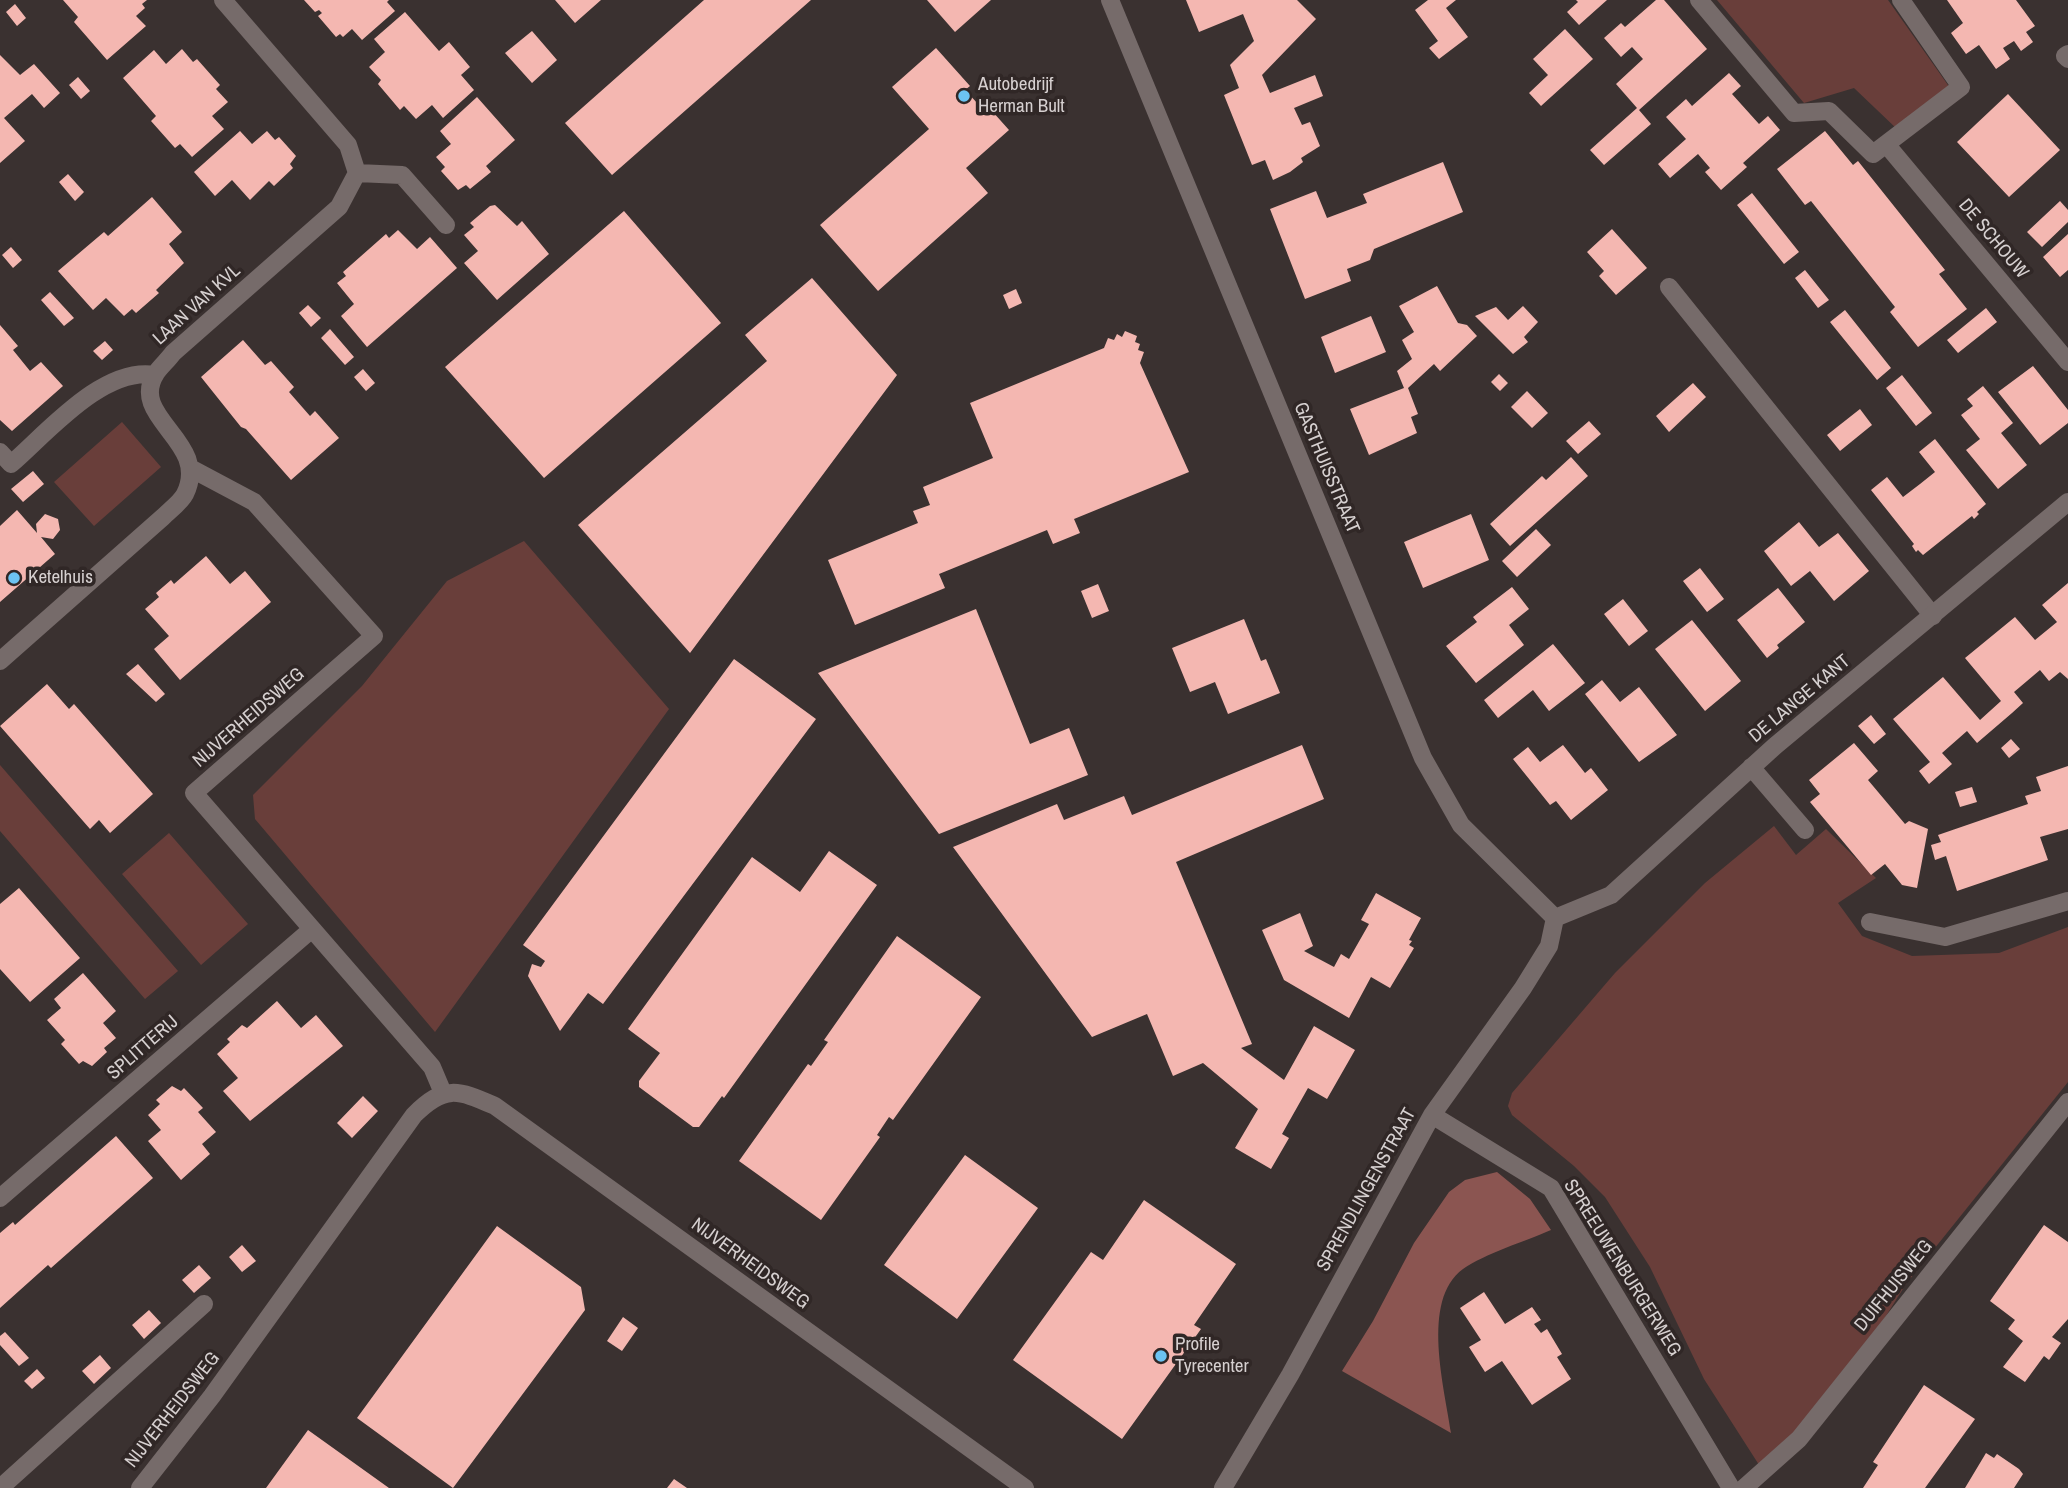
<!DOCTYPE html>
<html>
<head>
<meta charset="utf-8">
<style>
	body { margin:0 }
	canvas { display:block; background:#3a3130 }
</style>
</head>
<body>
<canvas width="2068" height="1488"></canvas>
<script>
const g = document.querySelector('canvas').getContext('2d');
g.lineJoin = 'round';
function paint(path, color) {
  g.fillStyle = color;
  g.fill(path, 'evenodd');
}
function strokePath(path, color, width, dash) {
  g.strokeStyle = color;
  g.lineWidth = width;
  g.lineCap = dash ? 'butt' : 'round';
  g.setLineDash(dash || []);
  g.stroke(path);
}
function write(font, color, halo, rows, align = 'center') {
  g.font = font + ' "Archivo Narrow",sans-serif';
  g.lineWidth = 7;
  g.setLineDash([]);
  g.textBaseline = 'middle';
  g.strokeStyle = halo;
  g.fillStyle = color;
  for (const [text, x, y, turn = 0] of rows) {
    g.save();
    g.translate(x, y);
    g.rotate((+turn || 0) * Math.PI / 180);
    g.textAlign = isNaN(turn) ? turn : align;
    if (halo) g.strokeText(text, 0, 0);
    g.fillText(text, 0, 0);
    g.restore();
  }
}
const green = new Path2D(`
	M1717,0H1888L1950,88L1897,129L1854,88L1804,103Z
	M122,422L161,467L94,526L54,482Z
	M524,541L669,709L435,1032L255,819L253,795L362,686L447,581Z
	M0,765L178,971L145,999L0,831Z
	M1774,826L1796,855L1826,829L1876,878L1838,903L1862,936L1912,956L1999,953L2068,927V1082L1906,1284L1842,1386L1761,1468L1704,1379L1650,1267L1605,1197L1574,1166L1512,1115L1508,1106L1512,1093L1615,973L1705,883Z
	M169,833L248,924L201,965L122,874Z`);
const forest = new Path2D(`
	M1497,1172L1530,1199L1551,1230C1526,1241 1484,1254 1463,1269C1420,1300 1445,1389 1451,1433L1342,1371L1373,1321L1414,1243L1449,1192L1465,1180Z`);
const building = new Path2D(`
	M63,0H147L142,4L145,8L136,16L146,26L107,60L74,22L78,17Z
	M304,0H389L387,2L395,11L362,40L352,29L343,37L340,34L336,37L318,16L322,13L319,10L315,12Z
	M555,0H601L575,23Z
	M704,0H811L612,175L565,123Z
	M927,0H991L955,32Z
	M1186,0H1297L1316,19L1262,75L1270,93L1315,75L1323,96L1294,108L1302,125L1310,122L1320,146L1301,158L1303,162L1290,172L1273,180L1265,160L1252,165L1224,95L1239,88L1230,65L1254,41L1243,14L1199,32Z
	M1428,0H1456L1446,8L1468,37L1439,59L1429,48L1438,41L1415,10Z
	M1576,0H1607L1579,25L1567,12L1578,2Z
	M1656,0H1664L1707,49L1639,110L1651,124L1604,165L1590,150L1637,108L1616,84L1643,59L1632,47L1621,57L1604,38L1621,23L1625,27Z
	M1947,0H2016L2035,26L2026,32L2033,42L2021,51L2014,41L2003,48L2010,59L1996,69L1979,45L1966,54L1951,33L1963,23Z
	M15,4L26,18L17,26L6,12Z
	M405,12L439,51L449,42L470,67L461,75L474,90L443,118L432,105L416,119L404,106L400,110L378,84L381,80L369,67L385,52L374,39Z
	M1565,29L1593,59L1541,106L1529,93L1548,75L1533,59Z
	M532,31L557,60L532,83L505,53Z
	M936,48L970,86L965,90L979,105L984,102L1009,130L966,168L988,193L878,291L820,225L929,129L892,87Z
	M182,49L193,62L197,59L220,85L216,89L228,102L212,116L224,129L192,157L180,144L175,148L151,121L156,116L123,78L154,50L166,64Z
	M0,55L20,75L34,64L60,93L44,108L32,94L4,118L25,141L0,163Z
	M1729,73L1741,86L1732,94L1759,124L1768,116L1780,130L1743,163L1747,167L1721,190L1705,172L1710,168L1698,154L1670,178L1658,164L1686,139L1666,117L1686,99L1692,106Z
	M78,77L90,91L81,99L69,85Z
	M2008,94L2060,150L2009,197L1957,142Z
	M477,97L515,140L486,166L491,172L470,189L466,185L458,190L441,171L445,167L436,157L451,144L440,131Z
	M240,131L252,144L267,131L275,140L279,137L296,156L290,164L293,168L274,186L269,181L250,200L232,180L215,196L194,172Z
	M1825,131L1853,165L1858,161L1945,270L1939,274L1967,309L1918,347L1890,312L1895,307L1811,201L1805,205L1777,169Z
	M1443,162L1463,212L1374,249L1370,260L1347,269L1351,281L1305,299L1270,209L1316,191L1327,218L1367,203L1363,194Z
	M68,174L84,192L75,201L59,182Z
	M1752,193L1799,252L1784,264L1737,205Z
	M152,197L182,232L169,244L184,263L156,290L159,293L136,313L132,309L124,316L106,298L93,310L58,271L104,232L108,236Z
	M2060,201L2068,210V222L2042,247L2027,232Z
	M495,205L517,226L522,221L549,254L497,300L464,263L478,251L464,235L474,227L470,223L490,206Z
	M624,211L721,323L544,478L445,367Z
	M1612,229L1647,268L1616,295L1599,276L1604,271L1587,252Z
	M398,230L417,249L430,237L457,268L367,347L341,316L354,304L337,283L346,276L343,272L386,234L389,238Z
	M2068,234V270L2060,277L2043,257Z
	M11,247L22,260L13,268L2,255Z
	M1805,270L1829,300L1818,308L1795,278Z
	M812,278L897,375L690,653L578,525L767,361L745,335Z
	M1437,286L1458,323L1467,325L1477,336L1440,371L1434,364L1408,388L1418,414L1411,417L1417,433L1369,455L1350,409L1404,388L1397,371L1412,359L1402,340L1414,332L1399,306Z
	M1016,289L1022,303L1009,309L1003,295Z
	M50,292L74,318L64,326L41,300Z
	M308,305L321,318L311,327L299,313Z
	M1523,306L1538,322L1524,337L1528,342L1513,354L1475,316L1496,307L1508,320Z
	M1986,308L1997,322L1958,353L1947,340Z
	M1845,310L1891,368L1877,380L1830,322Z
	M1371,316L1386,352L1335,373L1321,337Z
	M0,325L18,346L13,350L30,371L41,362L63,386L12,431L0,420Z
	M330,329L354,357L345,365L321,338Z
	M1125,331L1137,336L1135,342L1140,344L1138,350L1144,352L1140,363L1189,472L1074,519L1080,533L1053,544L1047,530L939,574L945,588L855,625L828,560L918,523L913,511L930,505L923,487L993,458L970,403L1104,348L1108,338L1114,340L1117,334L1122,337Z
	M243,340L265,365L271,361L294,387L289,392L310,416L315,411L339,438L291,480L246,429L241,427L201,377Z
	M105,341L113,350L102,360L93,351Z
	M2033,366L2068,410V423L2040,445L1998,392Z
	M363,369L375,383L366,391L354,377Z
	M1499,374L1508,383L1500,391L1491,382Z
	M1902,375L1932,413L1916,426L1886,388Z
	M1693,383L1706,397L1669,432L1656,416Z
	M1983,386L2013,423L2001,433L2027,465L1998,489L1966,450L1980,439L1961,415L1973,406L1967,399Z
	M1527,391L1548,413L1532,428L1511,407Z
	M1860,409L1872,425L1840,451L1827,435Z
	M1589,421L1601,434L1578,454L1566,441Z
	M1935,439L1986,504L1977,512L1979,514L1974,519L1972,516L1923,555L1918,550L1916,552L1912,546L1914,544L1871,490L1887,477L1903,497L1920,484L1935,472L1919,452Z
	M1571,457L1588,476L1510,546L1490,524L1542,476L1546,480Z
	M33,471L44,484L23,502L11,489Z
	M17,510L37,533L36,524L45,514L58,519L60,530L53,539L41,537L55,554L0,602V526Z
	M1471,514L1489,560L1423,588L1404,542Z
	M1799,522L1819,547L1838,533L1869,571L1834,601L1810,571L1791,586L1764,551Z
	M1536,529L1551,545L1517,577L1502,561Z
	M206,556L230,584L245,571L271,602L180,680L154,649L169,636L145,609L159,597L156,593L171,580L174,584Z
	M1700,568L1724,599L1707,612L1683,581Z
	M2068,583V679L2060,672L2049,681L2040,670L2014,692L2023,703L2012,713L1977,743L1967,731L1942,753L1952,764L1929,784L1919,771L1930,762L1893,719L1943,677L1980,720L2001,701L1965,658L2015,617L2035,640L2057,622L2042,605Z
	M1098,584L1109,611L1092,618L1081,591Z
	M1512,587L1529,609L1509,625L1524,645L1476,683L1446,646L1477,622L1473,617Z
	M1778,588L1805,622L1777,645L1779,648L1767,658L1737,620Z
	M1623,599L1648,631L1629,646L1604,614Z
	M976,609L1030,744L1069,728L1088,775L939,834L818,673Z
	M1244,619L1261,661L1266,659L1280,693L1228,714L1215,682L1190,692L1172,648Z
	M1692,620L1741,681L1705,711L1655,649Z
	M1553,644L1585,683L1549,711L1533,690L1498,718L1484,700Z
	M734,659L816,719L603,1004L588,993L560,1031L528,976L532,964L541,967L545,961L523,945Z
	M138,664L165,694L156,702L126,674Z
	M1602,680L1620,702L1639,687L1677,735L1639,762L1585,694Z
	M47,684L69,709L74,704L153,794L110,833L99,820L90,829L0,726Z
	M1871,715L1886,734L1874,744L1858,726Z
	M2011,739L2020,749L2009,758L2001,748Z
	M1854,743L1878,771L1868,780L1905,824L1909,821L1928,829L1917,888L1902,885L1885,864L1871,875L1810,802L1820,794L1809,780Z
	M1302,745L1324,799L1176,862L1252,1044L1241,1048L1284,1080L1314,1026L1355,1050L1327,1099L1308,1088L1282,1134L1289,1138L1271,1169L1235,1148L1258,1109L1203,1063L1173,1076L1147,1014L1092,1037L953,847L1057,804L1064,820L1124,796L1132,815Z
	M1563,745L1585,773L1591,768L1608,790L1571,820L1556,801L1550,805L1513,759L1528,747L1540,762Z
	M2068,766V829L2040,837L2048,860L1957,891L1946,856L1935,860L1931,845L1941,842L1938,835L2028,804L2025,796L2041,791L2036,777Z
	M1972,787L1977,802L1960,807L1955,792Z
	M829,851L877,885L724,1098L722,1096L699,1127H693L639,1087V1081L660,1053L628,1029L752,857L800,892Z
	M19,888L80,958L30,1002L0,969V904Z
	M1376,893L1421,918L1409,940L1412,941L1409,945L1414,948L1390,988L1371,977L1349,1018L1284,980L1262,930L1300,913L1313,946L1304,951L1334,967L1341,954L1349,959L1369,924L1361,920Z
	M897,936L981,997L893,1120L889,1117L877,1135L880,1137L821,1220L739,1161L808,1064L811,1066L828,1042L824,1040Z
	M83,973L116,1011L103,1023L116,1038L104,1048L107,1052L92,1066L83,1061L79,1064L61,1044L65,1040L47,1020L61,1008L54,999Z
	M277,1001L301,1028L316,1015L343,1046L250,1121L223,1091L238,1078L217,1054L230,1042L227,1039L242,1025L247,1028Z
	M172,1086L181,1091L184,1088L203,1108L198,1112L216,1132L202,1144L210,1154L181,1180L148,1141L161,1130L148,1115L160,1104L156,1100Z
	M363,1096L378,1111L352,1138L337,1123Z
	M116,1136L153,1178L51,1268L48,1265L0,1308V1233L13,1222L15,1225Z
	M965,1155L1038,1208L957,1319L884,1265Z
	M1144,1200L1236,1264L1194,1325L1201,1329L1122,1439L1013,1360L1091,1252L1103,1260Z
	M2044,1225L2068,1242V1319L2052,1337L2061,1343L2049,1360L2044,1356L2025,1382L2003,1367L2023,1341L2008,1329L2015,1320L1990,1301Z
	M497,1226L581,1287L585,1310L453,1488L357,1418Z
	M242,1245L256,1261L242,1272L229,1257Z
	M199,1265L211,1278L194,1293L182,1280Z
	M1484,1292L1505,1324L1532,1307L1541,1320L1534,1324L1541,1333L1547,1329L1562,1354L1557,1357L1571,1379L1532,1405L1502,1361L1485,1372L1469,1347L1481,1340L1460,1308Z
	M149,1310L161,1323L144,1339L132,1325Z
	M623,1317L638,1328L622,1351L607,1341Z
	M5,1332L29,1358L19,1366L0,1345V1336Z
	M100,1355L111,1368L94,1384L82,1371Z
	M37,1369L45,1378L32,1389L24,1381Z
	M1924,1385L1975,1419L1925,1488H1863L1878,1465L1873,1462Z
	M308,1430L389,1488H266Z
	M1986,1453L1994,1458L1997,1454L2019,1469L2023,1474L2014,1488H1965Z
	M674,1479L687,1488H667Z`);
const service = new Path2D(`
	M2068,54L2065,56L2068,59
	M1669,287L1933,616
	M0,1488L204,1304`);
const minor = new Path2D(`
	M1110,0L1423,758L1461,825L1555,918
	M1699,0L1794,113L1829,111L1873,154L1961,87L1901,0
	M1886,144L2068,362
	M357,173L402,175L446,225
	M0,452L11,464C47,433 103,366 155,375
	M192,469L254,502L374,636L194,793L432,1067L443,1093
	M0,661L163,517C170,510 181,502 185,494C211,441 127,418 156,373C161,366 168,360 173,353L339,207L357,173L348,145L223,0
	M1751,767L1805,830
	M1555,918L1611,895L1775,746L2068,502
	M1870,922L1945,937L2068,901
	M1432,1115L1551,1188L1731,1488
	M0,1198L312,929
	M140,1488L212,1396L414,1115C445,1084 458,1090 495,1106L1025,1488
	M1223,1488L1290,1375L1432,1115L1523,988L1549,946L1555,918
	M1744,1488L1799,1439L2068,1102`);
const markers = [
	[964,96,7,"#6cc3f2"],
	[14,578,7,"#6cc3f2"],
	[1161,1356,7,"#6cc3f2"]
];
const poiNames = [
	["Autobedrijf",978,85],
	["Herman Bult",978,107],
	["Ketelhuis",28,578],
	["Profile",1175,1345],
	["Tyrecenter",1175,1367]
];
const streetNames = [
	["DE SCHOUW",1993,239,50],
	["LAAN VAN KVL",197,305,-42],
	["GASTHUISSTRAAT",1326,468,67],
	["DE LANGE KANT",1800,699,-40],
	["NIJVERHEIDSWEG",249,718,-41],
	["SPLITTERIJ",143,1048,-41],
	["SPRENDLINGENSTRAAT",1367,1190,-61],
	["NIJVERHEIDSWEG",750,1264,36],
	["SPREEUWENBURGERWEG",1622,1268,58],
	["DUIFHUISWEG",1894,1286,-51],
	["NIJVERHEIDSWEG",173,1410,-52]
];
paint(green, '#693e3a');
paint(forest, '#8b5551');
paint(building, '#f4b7b1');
strokePath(service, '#766b6a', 18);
strokePath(minor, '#766b6a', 18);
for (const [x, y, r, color] of markers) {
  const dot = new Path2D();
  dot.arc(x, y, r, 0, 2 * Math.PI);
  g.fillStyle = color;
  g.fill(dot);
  strokePath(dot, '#302726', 2.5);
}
write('19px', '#d6d0d0', '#302726', poiNames, 'left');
write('19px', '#d6d0d0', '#302726', streetNames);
</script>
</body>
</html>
